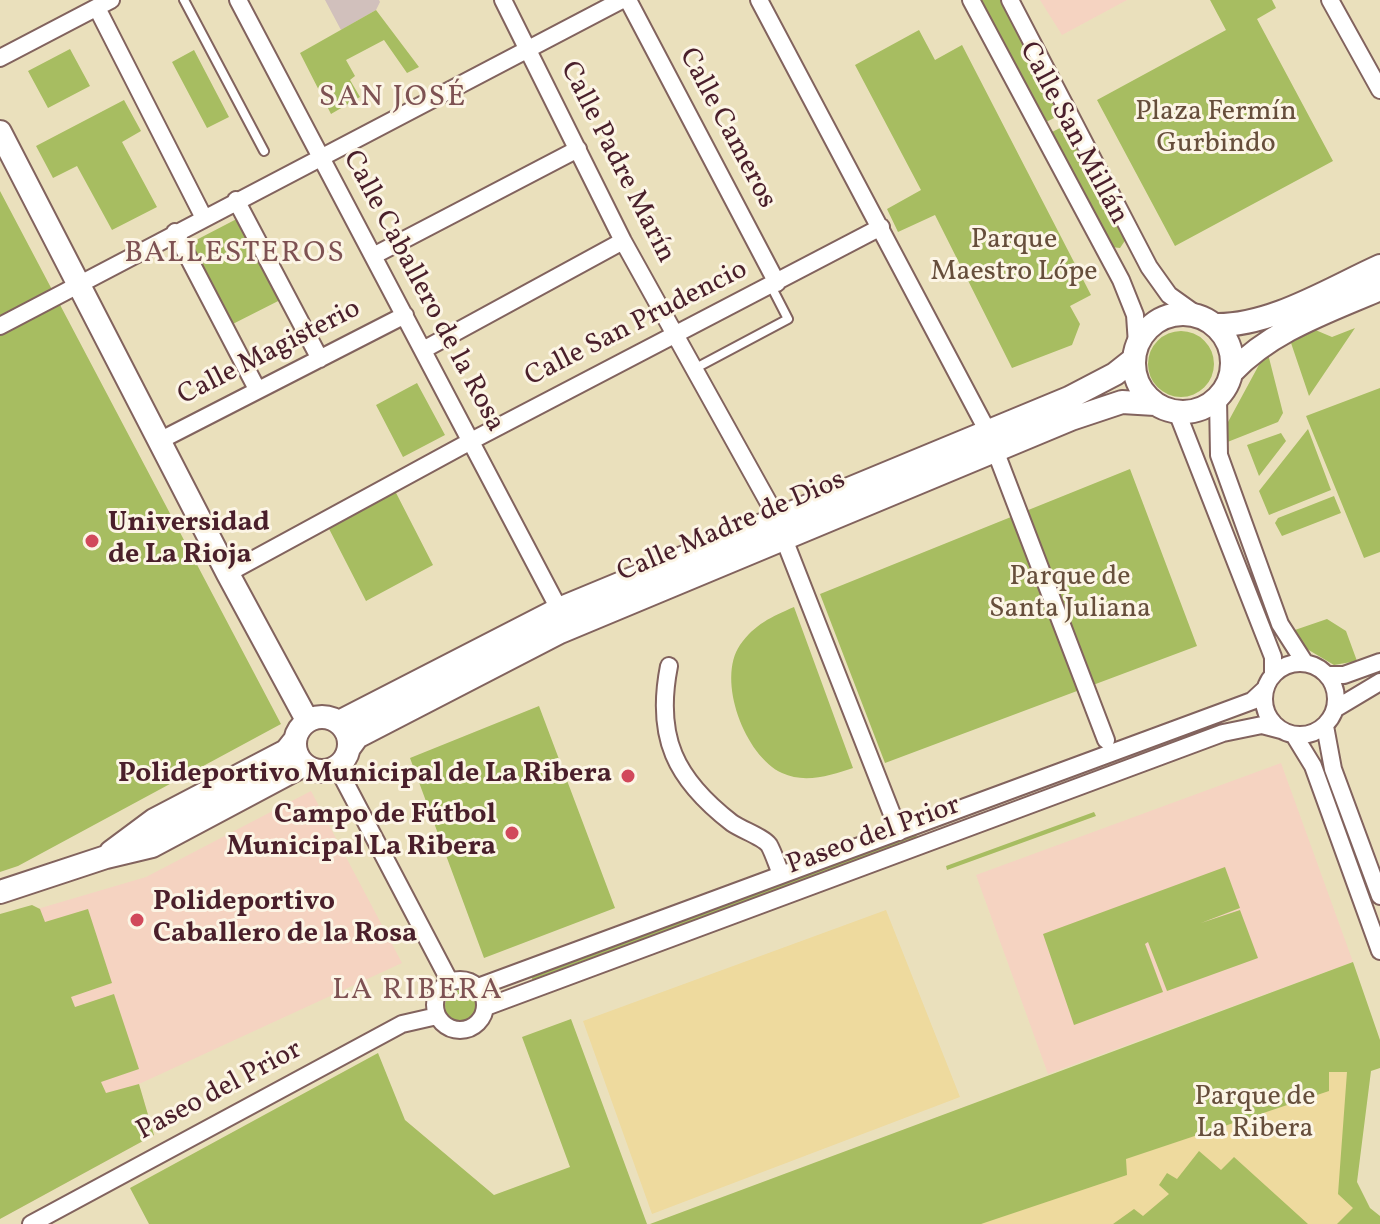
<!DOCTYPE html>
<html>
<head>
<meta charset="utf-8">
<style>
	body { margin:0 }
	canvas { display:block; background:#eae0bc }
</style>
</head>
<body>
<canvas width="1380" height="1224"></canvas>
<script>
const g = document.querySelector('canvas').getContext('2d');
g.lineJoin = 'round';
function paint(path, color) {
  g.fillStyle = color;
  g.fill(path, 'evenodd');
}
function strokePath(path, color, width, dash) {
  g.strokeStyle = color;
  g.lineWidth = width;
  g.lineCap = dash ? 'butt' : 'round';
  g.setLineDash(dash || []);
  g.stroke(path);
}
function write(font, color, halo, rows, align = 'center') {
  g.font = font + ' Vollkorn,serif';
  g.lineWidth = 6;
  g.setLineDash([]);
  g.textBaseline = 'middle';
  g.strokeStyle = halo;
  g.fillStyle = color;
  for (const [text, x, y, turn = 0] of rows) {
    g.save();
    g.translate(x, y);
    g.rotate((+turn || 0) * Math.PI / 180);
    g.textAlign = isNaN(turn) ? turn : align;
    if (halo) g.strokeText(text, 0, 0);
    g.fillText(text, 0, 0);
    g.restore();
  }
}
const built = new Path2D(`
	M1040,0H1127L1062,35Z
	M1281,763L1353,962L1048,1074L976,875Z
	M311,791L402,963L139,1084L154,1135L0,1219V920L146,877Z`);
const industrial = new Path2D(`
	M325,0H379L380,2L376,10L341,30Z`);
const green = new Path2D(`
	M979,0H1001L1062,114L1044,123Z
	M1210,0H1272L1276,8L1257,19L1333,161L1175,246L1097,100L1226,30Z
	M376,10L419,67L407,73L384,40L346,60L355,76L350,80L360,97L331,114L300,53Z
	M919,30L935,60L962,45L1091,295L1070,306L1080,324L1072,345L1012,368L935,215L898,232L887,209L921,190L855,65Z
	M70,49L90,86L48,108L28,71Z
	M194,50L229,117L207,128L172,62Z
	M124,100L141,131L122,142L157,207L112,230L77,166L53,178L36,146Z
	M1068,124L1126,239L1120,248L1111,247L1050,133Z
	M0,191L281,724L18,866L0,872Z
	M252,211L294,293L217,332L175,251Z
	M1355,328L1309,396L1290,340L1313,329L1332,337Z
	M1148 364a33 33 0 1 1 66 0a33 33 0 1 1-66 0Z
	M1267,350L1283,413L1278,422L1225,443L1228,422Z
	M417,383L445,435L403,457L376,405Z
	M1380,388V552L1364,558L1306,416Z
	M1308,429L1331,490L1269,515L1259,491Z
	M1281,433L1286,441L1259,476L1247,445Z
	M1130,469L1197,646L885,763L820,594Z
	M392,485L433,565L366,601L325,521Z
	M1334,496L1341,513L1282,536L1275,523L1278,518Z
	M794,607L853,768C832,775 805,784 782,773C745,756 716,680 740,645C755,624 771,617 794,607Z
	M1327,619L1346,631L1357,661L1334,665L1307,649L1292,631Z
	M539,706L615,908L484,958L410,758Z
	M1094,812L1096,816L947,870L946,866Z
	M916,835L919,842L534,983L531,976Z
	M1225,867L1240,908L1201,923L1240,910L1258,958L1167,991L1148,942L1145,944L1163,992L1074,1025L1043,934Z
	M32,905L40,909L45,922L88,909L112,983L71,997L75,1007L114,994L139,1069L101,1082L106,1093L139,1084L154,1135L0,1219V914Z
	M1353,962L1380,1040V1068L1371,1071L1357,1182L1370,1208L1380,1216V1224H650Z
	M445 1006a16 16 0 1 1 32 0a16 16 0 1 1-32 0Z
	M571,1019L647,1224H149L130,1188L378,1053L405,1120L494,1195L570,1167L522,1037Z`);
const sand = new Path2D(`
	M886,910L960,1097L652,1214L583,1021Z
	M1329,1072H1347L1338,1194L1353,1208L1337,1224H1308L1234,1157L1221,1170L1199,1151L1177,1179L1167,1173L1159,1185L1169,1194L1143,1216L1134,1209L1113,1224H981L1127,1175L1126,1159L1329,1091Z`);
const lane = new Path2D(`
	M184,0L264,151
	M694,369L788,319L771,286`);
const street = new Path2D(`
	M238,0L559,609
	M503,0L623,241L776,516
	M628,0L777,283
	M759,0L987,430
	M971,0L1121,280L1135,315L1137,344
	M1010,0L1149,267L1169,295L1197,315
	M1330,0L1380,90
	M97,8L204,218
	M0,58L111,0
	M236,200L320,359
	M175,232L257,389
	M373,256L578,149
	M0,326L622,0
	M423,350L623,241
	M1218,398L1219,455L1280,624L1305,663
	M1177,412L1273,657V675
	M159,441L405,315
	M995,450L1106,740
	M784,539L899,832
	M232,571L471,441L881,227
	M1264 699a36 36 0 1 1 72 0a36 36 0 1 1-72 0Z
	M669,666C655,737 675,779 732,823C742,830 763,837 769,845C774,854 777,865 781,874
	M1328,675H1344L1380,662
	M1335,709L1380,682
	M1325,726L1333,769L1380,896
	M1294,735L1313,766L1380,951
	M337,767L450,982
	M435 1005a25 25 0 1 1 50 0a25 25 0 1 1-50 0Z
	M478,987L1252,701L1265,689
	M486,1007L1223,733L1262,725L1281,730
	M31,1224L402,1024L437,1016`);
const secondary = new Path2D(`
	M0,132L228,574L307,720
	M1134 363a49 49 0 1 1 98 0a49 49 0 1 1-98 0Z
	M1215,325C1271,326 1329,289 1380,266
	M1232,372C1272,330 1327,312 1380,289
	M295 744a27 27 0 1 1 54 0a27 27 0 1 1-54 0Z
	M339,722L559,609L1069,398L1115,374L1134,359
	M349,748L357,737L560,632L1071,419L1122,402L1155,404
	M111,852L154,820L286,751L294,741
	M0,892L106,857L152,846L304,765`);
const markers = [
	[92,541,8,"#d1495b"],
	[628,776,8,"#d1495b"],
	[512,833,8,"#d1495b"],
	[137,920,8,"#d1495b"]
];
const parkNames = [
	["Plaza Fermín",1216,114],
	["Gurbindo",1216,146],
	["Parque",1014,242],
	["Maestro Lópe",1014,274],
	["Parque de",1070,579],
	["Santa Juliana",1070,611],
	["Parque de",1255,1099],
	["La Ribera",1255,1131]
];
const streetNames = [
	["Calle Cameros",726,129,62],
	["Calle San Millán",1072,134,62],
	["Calle Padre Marín",616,163,63],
	["Calle Caballero de la Rosa",422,292,62],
	["Calle San Prudencio",637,325,-27],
	["Calle Magisterio",270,354,-27],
	["Calle Madre de Dios",732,528,-23],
	["Paseo del Prior",874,837,-20],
	["Paseo del Prior",220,1092,-28]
];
const poiNames = [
	["Universidad",108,525],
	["de La Rioja",108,557],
	["Polideportivo Municipal de La Ribera",612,776,"right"],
	["Campo de Fútbol",496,817,"right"],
	["Municipal La Ribera",496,849,"right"],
	["Polideportivo",153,904],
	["Caballero de la Rosa",153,936]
];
const neighbourhoodNames = [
	["SAN JOSÉ",393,99],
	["BALLESTEROS",235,255],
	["LA RIBERA",418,992]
];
paint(built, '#f5d3c1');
paint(industrial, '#d1c0bc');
paint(green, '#a7bd61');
paint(sand, '#eeda9e');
strokePath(lane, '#82635e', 12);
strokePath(street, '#82635e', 20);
strokePath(secondary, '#82635e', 26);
strokePath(lane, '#fff', 8);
strokePath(street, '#fff', 16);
strokePath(secondary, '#fff', 22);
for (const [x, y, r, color] of markers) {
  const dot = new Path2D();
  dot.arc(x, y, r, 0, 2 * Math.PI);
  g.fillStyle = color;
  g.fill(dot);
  strokePath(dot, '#fcf5e5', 3);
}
write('28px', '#664e3b', '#fcf5e5', parkNames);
write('28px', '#4a1f2b', '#fcf5e5', streetNames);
write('bold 28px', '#4a1f2b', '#fcf5e5', poiNames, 'left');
g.letterSpacing = '2px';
write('30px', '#7e5253', '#fcf5e5', neighbourhoodNames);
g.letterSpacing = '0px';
</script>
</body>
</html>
